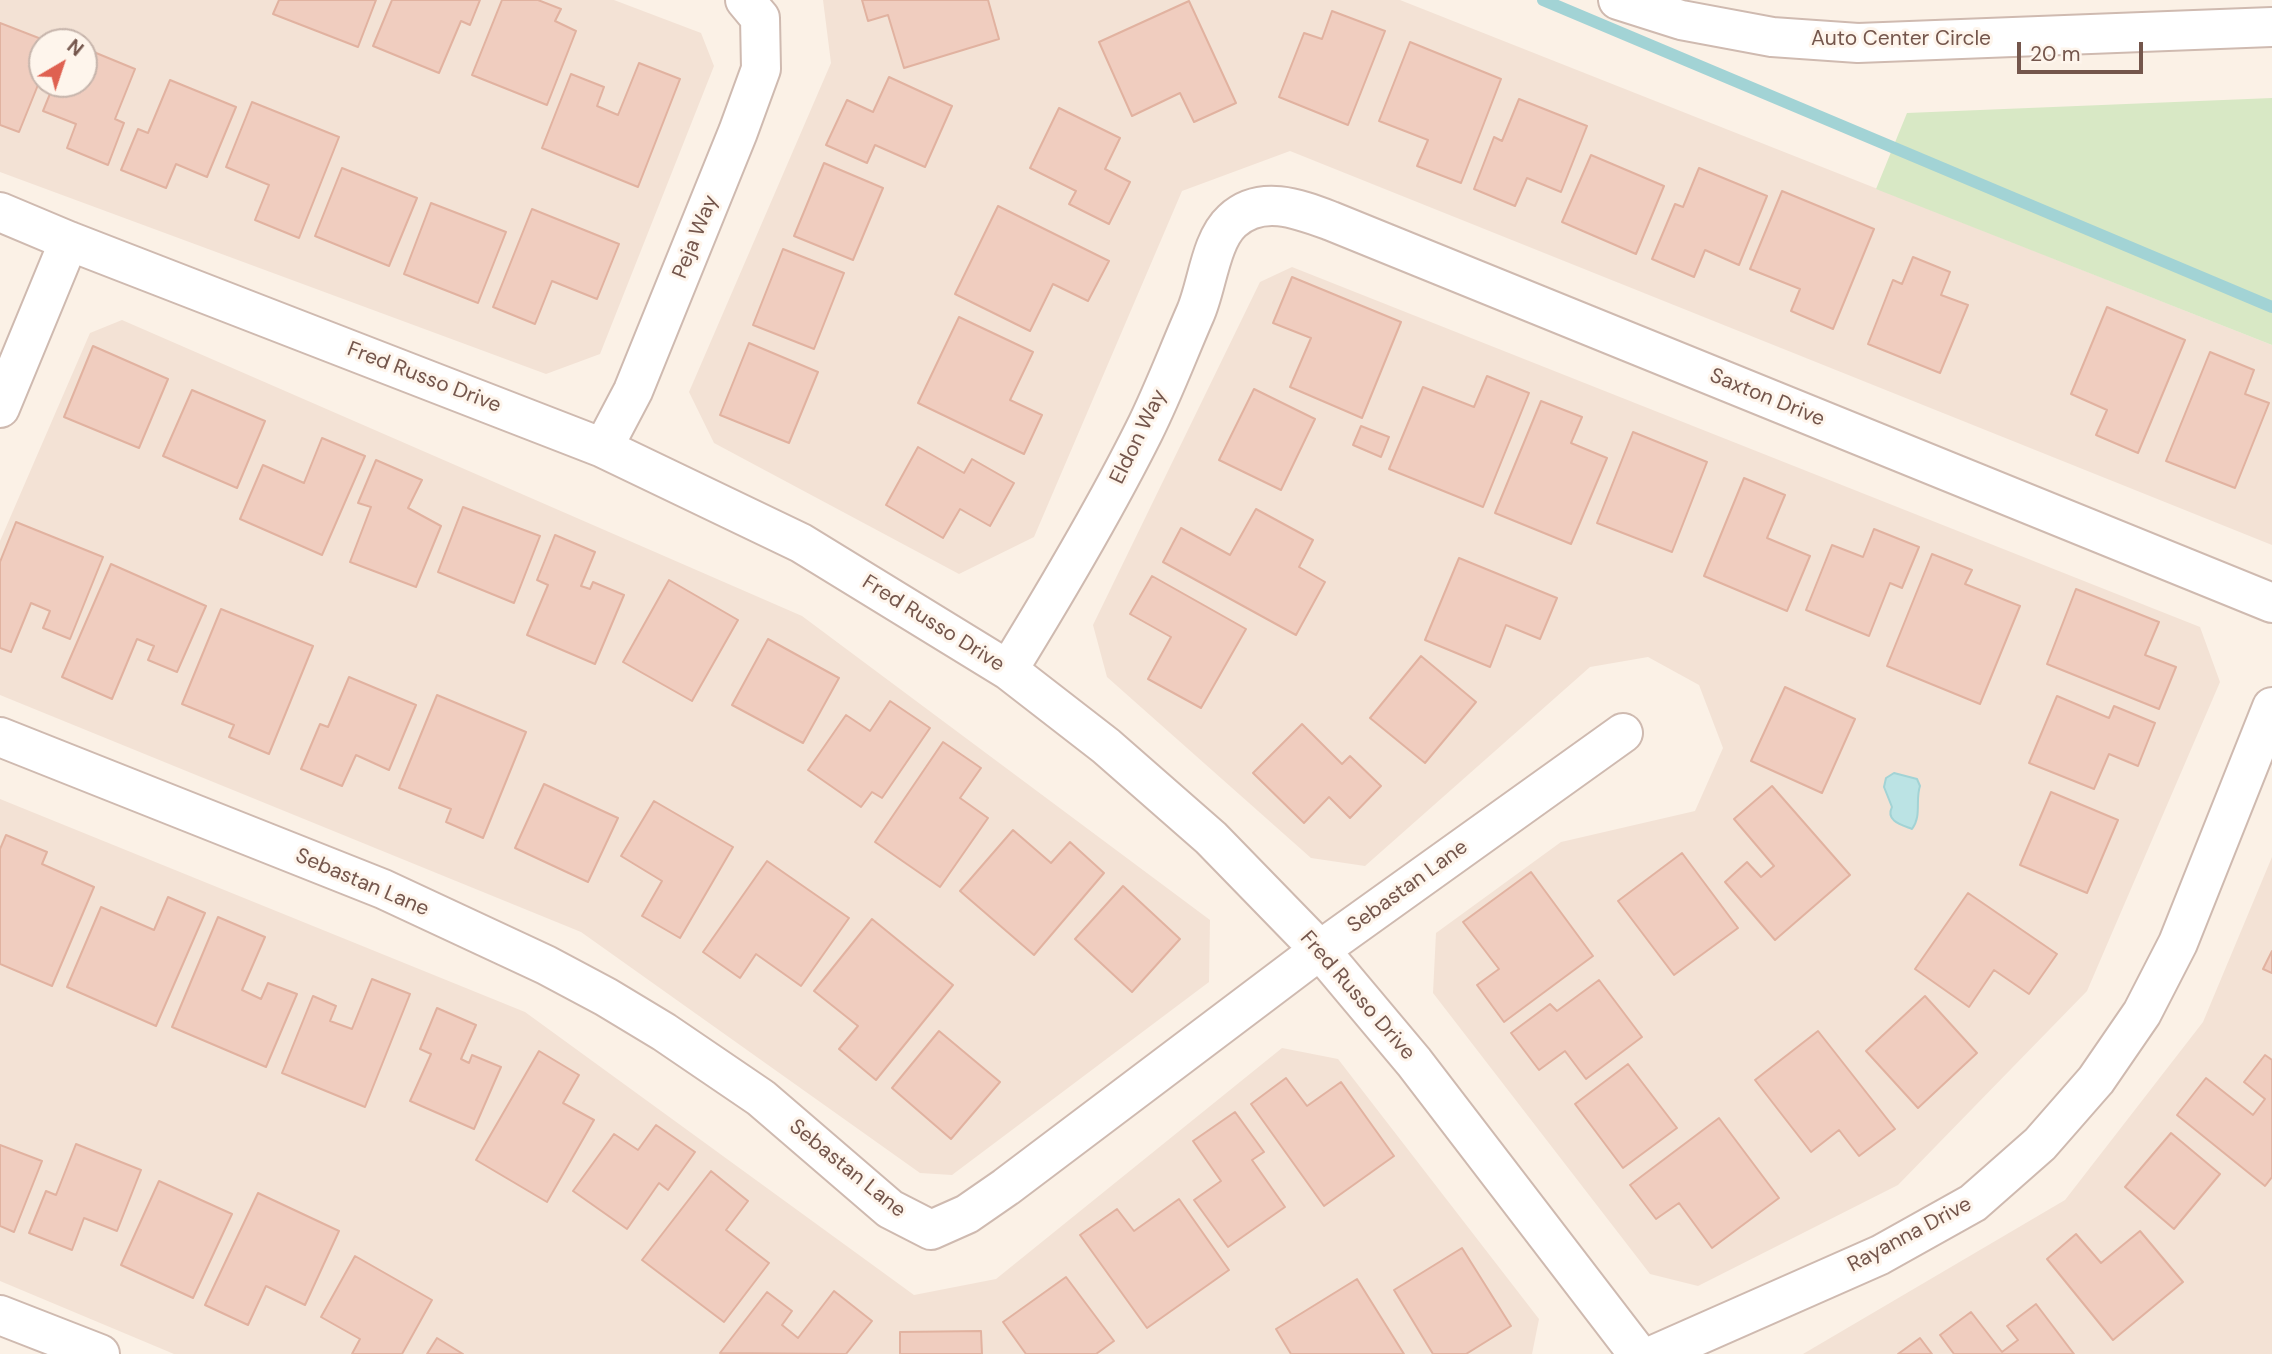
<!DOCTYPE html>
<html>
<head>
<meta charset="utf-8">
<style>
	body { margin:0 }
	#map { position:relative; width:2272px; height:1354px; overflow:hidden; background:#fbf1e6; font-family:"DM Sans",sans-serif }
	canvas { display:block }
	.north { position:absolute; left:28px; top:28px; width:70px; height:70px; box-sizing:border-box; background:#fef5ec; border:2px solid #c7b5ac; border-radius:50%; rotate:39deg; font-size:19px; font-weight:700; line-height:28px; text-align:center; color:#74564c }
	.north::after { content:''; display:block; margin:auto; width:24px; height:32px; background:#df6151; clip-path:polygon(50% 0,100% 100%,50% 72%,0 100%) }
	.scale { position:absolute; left:2017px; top:42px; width:126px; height:32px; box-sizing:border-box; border:4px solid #74564c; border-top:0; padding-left:9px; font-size:21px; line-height:24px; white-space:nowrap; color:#74564c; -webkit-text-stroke:5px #fef5ec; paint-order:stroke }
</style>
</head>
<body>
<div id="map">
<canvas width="2272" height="1354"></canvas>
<div class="north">N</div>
<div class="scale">20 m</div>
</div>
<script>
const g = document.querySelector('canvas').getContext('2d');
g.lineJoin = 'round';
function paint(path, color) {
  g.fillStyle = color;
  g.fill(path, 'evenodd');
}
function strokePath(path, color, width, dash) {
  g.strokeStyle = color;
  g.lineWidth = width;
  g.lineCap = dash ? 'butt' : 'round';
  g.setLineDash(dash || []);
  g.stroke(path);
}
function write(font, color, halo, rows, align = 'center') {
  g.font = font + ' "DM Sans",sans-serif';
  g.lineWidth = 6;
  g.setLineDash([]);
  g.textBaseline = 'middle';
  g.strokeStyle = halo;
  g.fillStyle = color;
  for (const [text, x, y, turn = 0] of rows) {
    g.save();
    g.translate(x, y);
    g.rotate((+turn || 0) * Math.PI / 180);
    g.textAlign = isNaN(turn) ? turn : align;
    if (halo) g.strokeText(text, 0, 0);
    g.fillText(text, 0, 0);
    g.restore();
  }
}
const residential = new Path2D(`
	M0,0H614L701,33L714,66L600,354L546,374L0,172ZM42,42H84V84H42Z
	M823,0H1400L2272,345V545L1290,151L1182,191L1034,537L959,574L714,443L689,392L831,63Z
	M1292,267L2200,627L2220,682L2087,991L1898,1185L1698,1286L1650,1274L1433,993L1436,933L1561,842L1695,811L1723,748L1699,685L1648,657L1590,667L1365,866L1311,858L1107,677L1093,625L1260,282Z
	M122,320L802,616L1210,920L1209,982L952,1175L920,1173L581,932L0,695V541L90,333Z
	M0,799L525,1012L914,1295L996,1279L1282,1048L1338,1059L1539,1319L1532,1354H174L0,1281Z
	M2272,857V1354H1803L2065,1200L2203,1022Z`);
const green = new Path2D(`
	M2272,98V345L1876,189L1907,113Z`);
const water = new Path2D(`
	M1894,773L1917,779L1920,786C1915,800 1922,816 1912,829C1902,825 1885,821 1892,807L1884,787L1886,778Z`);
const stream = new Path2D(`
	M1543,0L2272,307`);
const building = new Path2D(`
	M279,0H376L358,47L273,14Z
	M392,0H480L470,25L461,21L439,73L373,46Z
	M502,0H538L561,9L555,21L576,31L547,105L472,75Z
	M862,0H988L999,39L904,68L888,15L868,21Z
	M1189,1L1236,103L1194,122L1180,93L1132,116L1099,42Z
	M1332,11L1385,31L1348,125L1279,97L1304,33L1322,39Z
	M0,23L49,42H42V75L19,132L0,125Z
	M1410,42L1501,79L1461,183L1417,166L1428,140L1379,121Z
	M84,48L135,69L115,119L124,123L108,165L67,148L76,124L43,111L54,84H84Z
	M639,63L680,79L638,187L542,148L571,74L604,87L597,106L618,115Z
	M889,77L952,106L925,167L875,145L867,163L826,145L847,100L873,112Z
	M170,80L236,107L207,177L176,164L166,188L121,170L138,129L148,133Z
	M1519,99L1587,126L1561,192L1527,178L1515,206L1474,189L1494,137L1502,141Z
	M252,102L339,137L299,238L255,220L269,185L226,167Z
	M1059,108L1120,138L1105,169L1130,182L1109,224L1069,204L1076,191L1030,168Z
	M1591,155L1664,186L1636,254L1562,222Z
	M824,163L883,188L853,260L794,236Z
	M342,168L417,198L389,266L315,236Z
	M1699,168L1767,196L1739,265L1705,250L1694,277L1652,259L1675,204L1683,207Z
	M1782,191L1874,229L1833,329L1791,311L1800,289L1750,269Z
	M431,203L506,232L478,303L404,274Z
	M998,206L1109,261L1088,301L1053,284L1030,331L955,294Z
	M532,209L619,244L597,299L552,281L535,324L493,307Z
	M783,249L844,273L814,349L753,325Z
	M1913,257L1950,272L1941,295L1968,305L1940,373L1868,344L1893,280L1902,284Z
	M1292,277L1401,322L1362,418L1290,387L1311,338L1273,323Z
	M2107,307L2185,340L2138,453L2096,435L2107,410L2071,394Z
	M959,317L1033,352L1010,400L1042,415L1024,454L918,403Z
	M749,343L818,372L789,443L720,415Z
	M93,346L168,379L139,448L64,417Z
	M2210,352L2254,370L2245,394L2269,403L2235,488L2166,461Z
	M1487,376L1529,393L1483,507L1389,469L1423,387L1474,407Z
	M1254,389L1315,419L1281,490L1219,460Z
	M192,390L265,421L237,488L163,456Z
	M1541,401L1582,417L1571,443L1607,458L1571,544L1495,513Z
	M1361,426L1389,437L1381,457L1353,445Z
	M1633,432L1707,462L1672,552L1597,523Z
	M322,438L365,456L322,555L240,519L263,465L304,483Z
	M918,447L964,473L972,459L1014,483L990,526L960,509L943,538L886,505Z
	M376,460L422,480L408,508L441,526L416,587L350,562L371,507L358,503Z
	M1744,478L1785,495L1767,538L1810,556L1787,611L1704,576Z
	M463,507L540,536L514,603L438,572Z
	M1256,509L1313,540L1299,567L1325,582L1296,635L1163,562L1181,528L1230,555Z
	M16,522L103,557L70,639L43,628L50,611L31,603L11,652L0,648V562Z
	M1874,529L1919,547L1902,588L1890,583L1869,636L1806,610L1832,545L1863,557Z
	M555,535L595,552L581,586L590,589L593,582L624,595L595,664L527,635L548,585L537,580Z
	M1932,554L1972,570L1965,584L2020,606L1980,704L1887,666Z
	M1459,558L1557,598L1540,639L1506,625L1490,667L1425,640Z
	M111,564L206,606L177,672L148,660L154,646L137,639L112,699L62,677Z
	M1152,576L1246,629L1201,708L1148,679L1171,637L1130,614Z
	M669,580L738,620L692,701L623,662Z
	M2076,589L2159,622L2145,655L2176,667L2159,709L2047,664Z
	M221,609L313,646L269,754L229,737L234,725L182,704Z
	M768,639L839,678L803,743L732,705Z
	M1421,656L1476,702L1425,763L1370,718Z
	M349,677L416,705L389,770L356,755L342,786L301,769L320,724L328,727Z
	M1785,687L1855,719L1822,793L1751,761Z
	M437,695L526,732L483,838L446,822L451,809L399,788Z
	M2057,696L2109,718L2114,706L2155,723L2138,766L2109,754L2094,789L2029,763Z
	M890,701L930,728L882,798L872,792L861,807L808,770L846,715L870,731Z
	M1302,724L1342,764L1350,756L1381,786L1350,818L1329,797L1304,823L1253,773Z
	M943,742L981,768L960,798L988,818L940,887L875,842Z
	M544,784L618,818L588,882L515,848Z
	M1772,786L1850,875L1775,940L1725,882L1747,862L1761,877L1774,866L1734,819Z
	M2051,792L2118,820L2087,893L2020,865Z
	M654,801L733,847L680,938L642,916L662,881L621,856Z
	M1013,830L1051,863L1070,842L1104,873L1034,955L960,891Z
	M6,835L47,852L42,864L94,887L52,986L0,964V849Z
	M1682,853L1738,928L1674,975L1618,901Z
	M767,861L849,918L801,986L756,954L740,978L703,952Z
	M1531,872L1593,956L1504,1022L1477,985L1499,969L1463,922Z
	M1123,886L1180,939L1132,992L1075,939Z
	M1968,893L2057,954L2029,994L1994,970L1969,1007L1915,969Z
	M168,897L205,913L156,1026L67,987L101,907L154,930Z
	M218,917L265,937L242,990L261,999L268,983L297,994L266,1067L172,1027Z
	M872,919L953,985L876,1080L839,1049L858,1026L814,991Z
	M2272,951V973L2263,969Z
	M372,979L410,994L365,1107L282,1073L313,996L336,1006L330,1021L352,1029Z
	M1599,980L1642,1037L1586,1079L1565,1051L1539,1070L1511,1033L1550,1004L1557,1011Z
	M1925,996L1977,1053L1918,1108L1866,1051Z
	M437,1008L476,1025L461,1059L469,1063L472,1055L501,1067L474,1129L410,1101L431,1054L420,1049Z
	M939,1031L1000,1082L951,1139L892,1088Z
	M1818,1031L1895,1129L1859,1156L1839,1130L1811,1152L1755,1080Z
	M539,1051L579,1075L563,1103L594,1120L547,1202L476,1160Z
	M2265,1055L2272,1060V1177L2265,1186L2177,1115L2206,1078L2253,1115L2265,1099L2244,1082Z
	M1628,1064L1677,1128L1623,1168L1575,1104Z
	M1286,1078L1307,1106L1341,1082L1394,1156L1324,1206L1251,1104Z
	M1235,1112L1264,1152L1252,1160L1285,1207L1228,1247L1194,1200L1221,1181L1193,1141Z
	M1719,1118L1779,1198L1712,1248L1679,1203L1656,1219L1630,1185Z
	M656,1125L695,1152L668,1190L659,1183L627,1229L573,1191L614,1134L638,1150Z
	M2171,1133L2220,1174L2174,1229L2125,1187Z
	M76,1144L141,1170L117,1231L84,1218L72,1250L29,1233L46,1191L56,1195Z
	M0,1145L42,1161L14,1232L0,1226Z
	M711,1171L748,1201L726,1230L769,1263L724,1322L642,1260Z
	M159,1181L232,1214L193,1298L121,1265Z
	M258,1193L339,1231L305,1305L266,1286L248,1325L205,1305Z
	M1179,1199L1229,1270L1147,1328L1080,1235L1117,1209L1134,1231Z
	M2140,1231L2183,1282L2113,1340L2047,1259L2076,1234L2101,1263Z
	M1462,1248L1511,1326L1466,1354H1433L1394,1290Z
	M355,1256L432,1300L402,1354H352L360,1339L321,1317Z
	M1066,1277L1114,1341L1096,1354H1026L1003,1322Z
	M1357,1279L1404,1354H1291L1276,1329Z
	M834,1291L872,1321L846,1354L720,1353L767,1292L792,1311L782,1325L798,1338Z
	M2036,1304L2074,1354H1954L1940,1335L1971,1312L2002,1352L2018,1340L2007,1326Z
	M981,1331L982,1354H900V1332Z
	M437,1338L463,1354H427Z
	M1920,1338L1932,1354H1898Z`);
const minor = new Path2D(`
	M1618,0L1681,20L1772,37L1858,43L2272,27
	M0,212L69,241L603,448L801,543L1008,670L1106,746L1211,838L1320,950L1414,1062L1638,1354
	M0,408L69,241
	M603,448L633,391L738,132L761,69L760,18L745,0
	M1008,670C1056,592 1103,513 1144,431C1163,393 1178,353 1195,314C1207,288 1210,241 1232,221C1261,194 1299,209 1331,221L2272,603
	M0,737L383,889L546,965L606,997L664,1032L761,1098L890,1209L931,1230L967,1214L1006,1187L1320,950L1623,733
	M0,1315L100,1354
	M1656,1354L1880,1255L1973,1203L2040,1144L2096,1080L2142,1013L2178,943L2272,707`);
const streetNames = [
	["Auto Center Circle",1901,39],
	["Peja Way",696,237,-68],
	["Fred Russo Drive",424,378,21],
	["Saxton Drive",1767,398,22],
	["Eldon Way",1139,437,-64],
	["Fred Russo Drive",933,624,32],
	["Sebastan Lane",362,883,23],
	["Sebastan Lane",1408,887,-36],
	["Fred Russo Drive",1357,996,49],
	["Sebastan Lane",847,1169,39],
	["Rayanna Drive",1910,1235,-28]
];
paint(residential, '#f3e2d5');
paint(green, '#d8e8c5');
paint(water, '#bbe3e4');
strokePath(water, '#a2d3d5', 2);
strokePath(stream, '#a2d3d5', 12);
paint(building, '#f0cdbf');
strokePath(building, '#e1b2a0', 2);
strokePath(minor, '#cfbab0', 42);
strokePath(minor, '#fff', 38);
write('21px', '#74564c', '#fef5ec', streetNames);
</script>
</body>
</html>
